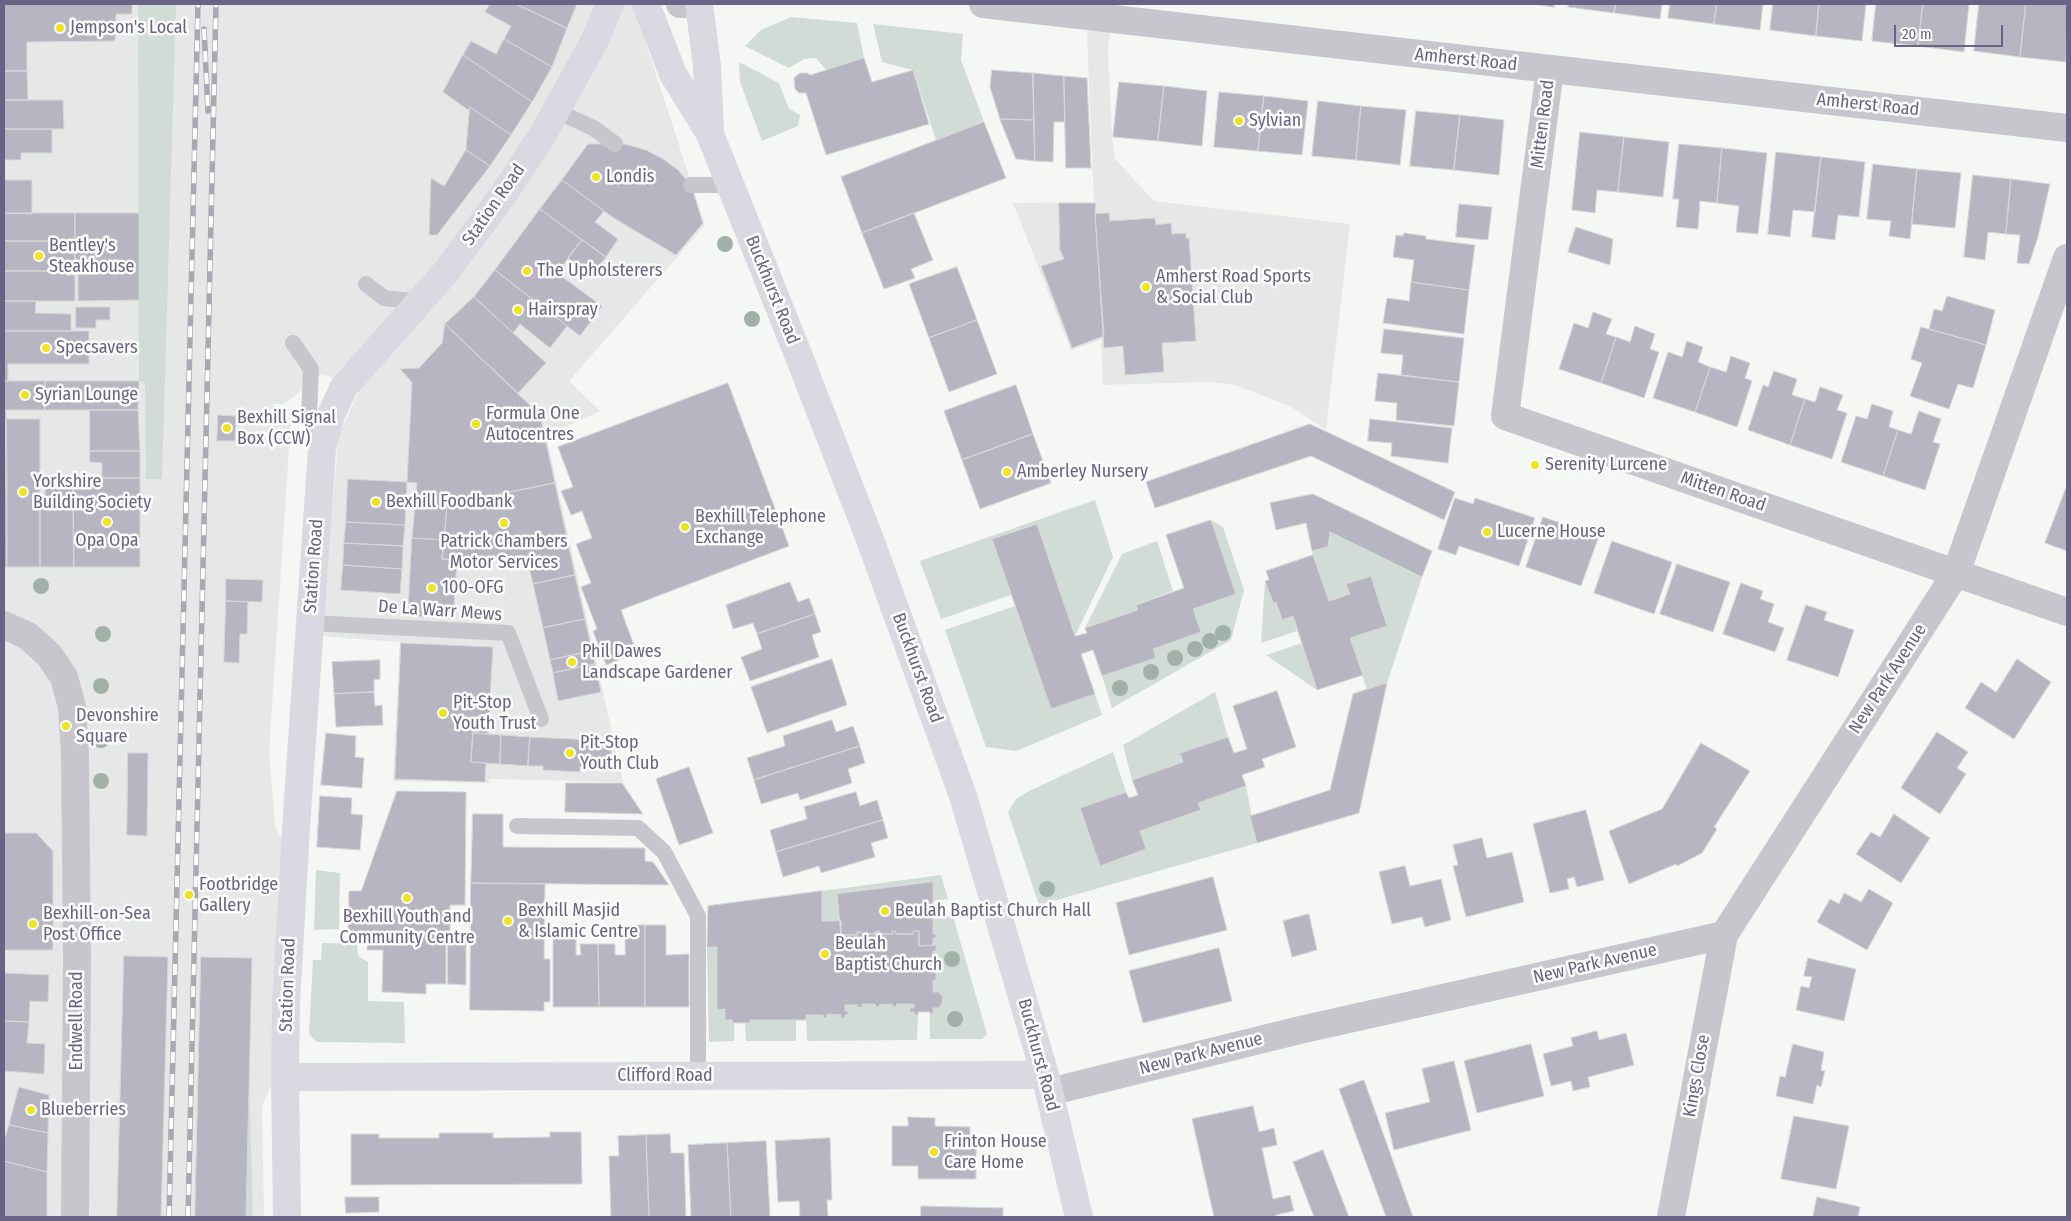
<!DOCTYPE html>
<html>
<head>
<meta charset="utf-8">
<style>
	body { margin:0 }
	#map { position:relative; width:2071px; height:1221px; overflow:hidden; background:#f4f7f3; font-family:"Fira Sans Condensed",sans-serif }
	canvas { display:block }
	.frame { position:absolute; inset:0; border:5px solid #696387; pointer-events:none }
	.scale { position:absolute; left:1894px; top:25px; width:109px; height:22px; box-sizing:border-box; border:2px solid #696387; border-top:0; padding-left:6px; font-size:15px; line-height:18px; white-space:nowrap; color:#696387; -webkit-text-stroke:4px #fff; paint-order:stroke }
</style>
</head>
<body>
<div id="map">
<canvas width="2071" height="1221"></canvas>
<div class="frame"></div>
<div class="scale">20 m</div>
</div>
<script>
const g = document.querySelector('canvas').getContext('2d');
g.lineJoin = 'round';
function paint(path, color) {
  g.fillStyle = color;
  g.fill(path, 'evenodd');
}
function strokePath(path, color, width, dash) {
  g.strokeStyle = color;
  g.lineWidth = width;
  g.lineCap = dash ? 'butt' : 'round';
  g.setLineDash(dash || []);
  g.stroke(path);
}
function write(font, color, halo, rows, align = 'center') {
  g.font = font + ' "Fira Sans Condensed",sans-serif';
  g.lineWidth = 5;
  g.setLineDash([]);
  g.textBaseline = 'middle';
  g.strokeStyle = halo;
  g.fillStyle = color;
  for (const [text, x, y, turn = 0] of rows) {
    g.save();
    g.translate(x, y);
    g.rotate((+turn || 0) * Math.PI / 180);
    g.textAlign = isNaN(turn) ? turn : align;
    if (halo) g.strokeText(text, 0, 0);
    g.fillText(text, 0, 0);
    g.restore();
  }
}
const built = new Path2D(`
	M4,4H633L705,225L569,381L600,411L546,435L623,782L489,779V783L393,781L400,642L320,636L339,434L361,387L322,374L284,404H272L282,417L291,418L269,752L275,827L285,846L275,1076L262,1107L264,1217H4Z
	M1091,4H1114L1108,50L1112,136L1115,159L1154,201L1350,224L1326,430L1290,406L1232,384L1208,382L1103,385L1101,340L1071,350L1013,203L1094,202L1087,34Z`);
const green = new Path2D(`
	M138,4H176L162,479H146L145,382L139,381Z
	M791,17L857,23L864,58L826,70L816,58L804,59L789,68L745,46L761,30Z
	M873,24L963,34L961,60L984,122L936,140L913,70L882,62Z
	M739,62L779,83L789,109L800,115L798,126L762,141L740,82Z
	M1095,500L1113,557L1075,636L1036,524L993,539L1011,595L941,619L920,561Z
	M1211,520L1223,527L1244,590L1231,640L1112,708L1102,676L1155,658L1153,649L1193,609L1236,594Z
	M1330,532L1422,577L1387,683L1367,690L1350,638L1387,625L1371,576L1347,584L1350,594L1329,601L1312,551L1328,547Z
	M1157,541L1173,591L1137,604L1138,610L1085,628L1122,554Z
	M1265,581L1273,603L1276,602L1282,620L1293,616L1297,631L1261,643Z
	M1015,606L1051,709L1095,694L1102,715L1016,751L986,747L945,630Z
	M1302,643L1317,690L1266,655Z
	M1215,692L1228,737L1181,753L1183,762L1132,780L1123,745Z
	M1113,752L1126,792L1080,809L1100,865L1146,849L1140,831L1201,810L1198,803L1246,786L1257,843L1039,905L1008,812L1016,799L1029,791Z
	M316,870L340,873L339,929L314,930Z
	M941,875L948,899L933,901L837,894L839,922L822,921V891Z
	M933,915L953,916L987,1034L982,1039H930V1014H933V1008H939L942,1003L943,997L939,992H933V980L936,979V958L933,957V951L936,950V946L933,945V938H936L933,934Z
	M322,943L357,944L358,956L368,962V1001L404,1002L405,1043L317,1042L309,1034L313,960H321Z
	M707,947H717L718,1010L725,1009L732,1023H734V1041L709,1042Z
	M862,1004H875L876,1007H879V1005L892,1004L893,1007H896L897,1004H914V1008H910L914,1014L918,1015L917,1040L807,1041L806,1015H823V1018H826L827,1014L841,1015V1018H845V1015L848,1014V1011H845V1005H858V1008L862,1007Z
	M750,1020H796V1041H746L745,1023H750Z
	M249,1073L253,1217H246Z`);
const building = new Path2D(`
	M4,4H132V14H116L115,41L27,42V71H4Z
	M490,4H516L567,28L552,67L504,39L511,26L485,12Z
	M516,4H577L567,28Z
	M1534,4H1554V7Z
	M1569,4H1616L1614,13L1568,7Z
	M1616,4H1662L1660,19L1614,13Z
	M1670,4H1717L1714,24L1668,18Z
	M1717,4H1763L1760,30L1714,24Z
	M1773,4H1819L1816,36L1770,30Z
	M1819,4H1866L1862,41L1816,36Z
	M1876,4H1923L1918,46L1872,41Z
	M1923,4H1969L1964,52L1918,46Z
	M1979,4H2026L2020,57L1974,51Z
	M2026,4H2067L2066,62L2020,57Z
	M504,39L552,67L532,102L463,55L471,41L496,54Z
	M463,55L532,102L511,135L470,107L468,110L443,92Z
	M864,58L872,82L913,70L929,124L826,155L806,93H799L795,89L794,78L800,73H807L810,75Z
	M992,70L1033,73L1034,120L1000,119L990,87Z
	M4,71H27L28,100H4Z
	M1033,73L1064,76L1065,122H1054L1053,162L1035,161Z
	M1064,76L1087,78L1091,168H1066Z
	M1119,82L1164,86L1158,141L1113,137Z
	M1164,86L1207,91L1202,146L1158,141Z
	M1219,92L1264,96L1258,151L1214,147Z
	M1264,96L1308,101L1302,155L1258,151Z
	M4,100H63L64,129H4Z
	M1318,101L1361,106L1356,160L1312,156Z
	M1361,106L1406,110L1400,165L1356,160Z
	M470,107L511,135L490,166L466,150Z
	M1416,111L1460,115L1454,170L1410,166Z
	M1460,115L1504,120L1499,175L1454,170Z
	M1000,119L1034,120L1035,161L1016,159Z
	M984,122L1006,178L862,233L841,177Z
	M4,129H52V153H21V160H4Z
	M1580,132L1624,137L1618,192L1597,190L1595,213L1572,210Z
	M1624,137L1669,142L1663,197L1618,192Z
	M588,144H624L646,150L663,159L678,170L691,185L703,223L676,255L612,217L562,180Z
	M1679,144L1722,148L1717,203L1700,201L1698,229L1676,227L1679,199H1673Z
	M1722,148L1767,153L1758,234L1736,232L1739,206L1717,203Z
	M466,150L490,166L437,235H429L431,178L444,186Z
	M1776,152L1821,157L1815,212L1793,210L1790,237L1768,234Z
	M1821,157L1865,162L1859,217L1838,215L1835,240L1812,237Z
	M1873,164L1917,169L1910,239L1889,236L1891,221L1867,219Z
	M1917,169L1961,173L1955,228L1912,224Z
	M1973,175L2011,179L2006,234L1988,232L1985,260L1964,257Z
	M2011,179L2050,184L2038,237L2029,264L2017,263L2020,235L2006,234Z
	M4,180H32V214L4,213Z
	M562,180L604,211L595,222L618,239L606,257L540,209Z
	M1059,203H1096L1095,214L1104,336L1072,348L1041,266L1064,259L1060,250Z
	M1459,204L1492,207L1488,240L1456,237Z
	M540,209L582,240L557,273L602,306L580,336L495,270Z
	M4,213H75V241H4Z
	M75,213H139V300L78,301V271H75Z
	M914,213L933,260L911,269L915,278L884,289L862,233Z
	M1109,213L1110,221L1155,218L1156,225L1171,223L1172,234L1186,233V238H1189L1196,341L1162,343L1164,372L1125,375L1123,346L1104,348L1095,214Z
	M1576,227L1613,239L1610,265L1568,252Z
	M1404,233L1426,236V239L1475,245L1469,290L1411,282L1414,260L1393,257L1396,235L1403,236Z
	M582,240L606,257L591,276L568,258Z
	M4,241H75V271H4Z
	M957,267L977,320L929,338L909,284Z
	M495,270L567,326L550,348L520,324L513,333L474,297Z
	M4,271H65L66,275H75V301H4Z
	M1411,282L1469,290L1464,334L1383,323L1387,298L1409,301Z
	M1947,296L1995,310L1986,345L1929,329L1934,309L1942,311Z
	M474,297L546,363L518,393L445,324Z
	M4,301H36L35,313L71,314V331H4Z
	M76,307H110V320H96V328H76Z
	M1593,312L1612,319L1606,334L1616,337L1601,383L1559,369L1574,323L1588,328Z
	M977,320L997,374L949,392L929,338Z
	M445,324L540,415L555,483L447,505L444,540L412,538L417,483L407,482L412,382L400,369L419,368L442,343Z
	M1635,326L1655,334L1650,349L1659,352L1644,398L1601,383L1616,337L1630,342Z
	M1921,327L1986,345L1973,388L1958,384L1949,409L1910,396L1922,363L1911,359Z
	M1384,329L1464,338L1459,382L1401,375L1403,355L1381,353Z
	M4,331H89V364H8V381H4Z
	M1687,341L1703,347L1698,362L1710,367L1695,412L1653,398L1668,352L1682,357Z
	M1731,356L1750,363L1745,378L1752,381L1737,427L1695,412L1710,367L1726,372Z
	M1774,371L1797,379L1792,395L1805,399L1790,445L1748,430L1763,385L1768,387Z
	M1378,373L1459,382L1454,426L1396,420L1397,403L1375,401Z
	M4,381H45V410H4Z
	M45,381H139L138,410H45Z
	M728,383L789,546L621,610L637,653L606,665L593,631L597,629L581,587L591,583L576,544L592,538L582,511L571,515L561,491L573,487L558,447Z
	M1016,385L1033,434L962,460L944,411Z
	M1820,387L1843,395L1837,410L1847,413L1832,459L1790,445L1805,399L1815,402Z
	M1872,404L1893,411L1889,427L1898,430L1883,476L1841,462L1856,416L1867,419Z
	M4,410H6L7,481H4Z
	M90,410H138L140,451H90Z
	M1919,411L1941,419L1933,442L1940,444L1925,490L1883,476L1898,430L1911,434Z
	M218,415L236,416L235,441H217Z
	M6,419H40V567H7Z
	M1370,419L1452,428L1448,463L1391,456L1392,443L1368,441Z
	M1310,424L1455,492L1444,520L1311,456L1155,508L1146,482Z
	M1033,434L1051,483L980,509L962,460Z
	M90,451H140V478H102V463L90,462Z
	M45,478H73L74,567H40V504L45,503Z
	M73,478H140V567H74Z
	M348,479L407,482L405,525L346,522Z
	M4,481H7V567H4Z
	M555,483L575,575L533,584L527,560L442,559L447,505Z
	M2066,488H2067V551L2045,543Z
	M1313,494L1432,551L1422,577L1330,532L1328,547L1312,551L1306,523L1276,530L1270,503Z
	M1455,498L1473,504L1475,498L1535,518L1519,566L1459,546L1456,555L1438,549Z
	M1543,517L1599,536L1581,586L1526,567Z
	M1211,520L1236,594L1193,609L1201,632L1153,649L1156,658L1102,676L1093,650L1081,654L1095,694L1051,709L992,539L1037,524L1075,636L1087,633L1085,628L1138,610L1136,605L1184,588L1166,535Z
	M346,522L405,525L403,546L344,543Z
	M412,538L444,540L442,559L457,560L453,619L408,616Z
	M1612,541L1672,562L1654,614L1594,593Z
	M344,543L403,546L402,569L343,565Z
	M1313,555L1329,601L1350,594L1346,584L1371,576L1387,626L1350,638L1363,675L1317,690L1293,616L1282,620L1276,602L1273,603L1265,581L1269,580L1266,571Z
	M1677,564L1730,582L1713,632L1660,614Z
	M343,565L402,569L400,594L341,590Z
	M575,575L585,619L543,628L533,584Z
	M226,579L263,580L262,602L226,601Z
	M790,582L798,602L809,598L815,614L757,634L753,623L733,629L726,605Z
	M1741,583L1763,591L1760,599L1774,604L1768,622L1784,628L1775,652L1723,634Z
	M226,601L248,602L247,634H240L239,663L224,662Z
	M1806,605L1827,612L1824,620L1854,630L1838,677L1787,660Z
	M815,614L821,632L812,635L819,657L750,681L741,657L762,649L757,634Z
	M585,619L592,651L550,660L543,628Z
	M401,643L493,647L488,734L473,733L471,762L486,763L485,782L395,779Z
	M592,651L595,664L553,673L550,660Z
	M832,659L847,705L767,733L751,687Z
	M2017,659L2051,682L2014,739L1965,708L1981,682L1996,692Z
	M380,660V679L374,680V692L334,694L332,662Z
	M595,664L601,692L558,701L553,673Z
	M1387,683L1359,813L1257,843L1250,816L1330,790L1353,694Z
	M1277,691L1296,747L1262,759L1265,767L1242,775L1246,786L1198,803L1201,810L1140,831L1146,849L1100,866L1080,808L1126,792L1129,798L1138,795L1132,780L1183,762L1180,753L1228,737L1234,753L1247,749L1233,706Z
	M374,692L375,706L382,705L383,725L336,727L334,694Z
	M832,720L836,732L853,726L860,746L754,780L747,758L785,746L783,736Z
	M1937,732L1968,752L1957,768L1966,774L1940,814L1901,788Z
	M326,733L356,736L355,757L364,758L362,788L321,785Z
	M473,733L501,735L500,764L471,762Z
	M501,735L530,737L528,766L500,764Z
	M530,737L612,741L610,769L580,767V772L543,770V766H528Z
	M1701,743L1750,771L1714,827L1717,829L1702,853L1677,866L1676,864L1629,884L1609,831L1662,809Z
	M860,746L865,763L848,769L852,783L800,800L798,793L761,804L754,780Z
	M128,753H148L147,836L127,835Z
	M689,767L713,833L679,845L656,779Z
	M566,783H622L643,814L565,812Z
	M397,791L466,792L465,905H450V934H446V984H426V994L382,992L383,950H367L368,933H348L349,891H361Z
	M856,792L860,806L877,800L883,820L776,852L770,830L807,819L804,807Z
	M320,796L352,798L351,814L363,815L360,850L317,847Z
	M1586,810L1604,880L1577,887L1574,877L1567,879L1569,889L1550,893L1533,824Z
	M473,814H503V847L645,848V861L653,862L669,885L471,883Z
	M1894,814L1930,838L1901,883L1856,854L1871,832L1880,837Z
	M883,820L888,838L871,843L875,857L821,873L819,866L783,877L776,852Z
	M4,833H36L53,851V950H4Z
	M1482,838L1487,858L1512,852L1524,902L1466,917L1453,866L1458,865L1453,845Z
	M1405,866L1410,886L1441,879L1451,920L1425,927L1422,917L1392,924L1379,872Z
	M1213,877L1227,930L1129,955L1116,903Z
	M933,882V934H936V938H933V945L919,946V931H914L913,934H896V932L892,931L893,934H879V931L875,932V934H862L861,932H857V935H841L837,894Z
	M471,883L545,884L544,959H550V1002H544V1011L470,1010Z
	M1869,889L1893,903L1867,950L1817,922L1830,899L1839,904L1844,893L1861,902Z
	M822,891V921H841V935H857V932H861L862,934H875V932L879,931V934H893L892,931L896,932V934H913L914,931H919V946L936,945V951H933V958H936V980H933V992H939L943,997L942,1003L939,1008H933V1014H930V1012H918V1015L914,1014V1012H910V1008H914V1004H897L896,1007H893L892,1004L879,1005V1007H876L875,1004H862V1007L857,1008L858,1005H845V1011H848V1014L845,1015V1018H841V1015L827,1014V1018H823V1015H806V1020H750V1023H732V1020H725V1009L717,1010V947H707L708,906Z
	M1309,914L1317,950L1292,957L1283,921Z
	M576,925V955H581L580,944H598L599,1007H553V926Z
	M625,925H645V1007H599L598,944H615V955H625Z
	M645,925H666V955L689,954V1007H645Z
	M448,938H466V985L448,984Z
	M1219,948L1232,1001L1143,1023L1129,971Z
	M124,956L168,957L161,1217H117Z
	M201,957L252,958L246,1217H195Z
	M1808,958L1856,969L1844,1021L1796,1010L1801,986L1809,988L1812,977L1804,976Z
	M4,973L49,975L48,1002L30,1001L29,1022L4,1021Z
	M4,1021L29,1022L27,1043L45,1044L44,1074L4,1071Z
	M1597,1031L1599,1040L1626,1033L1634,1065L1588,1077L1590,1087L1573,1091L1571,1081L1551,1086L1543,1054L1573,1046L1571,1038Z
	M1531,1044L1544,1096L1477,1113L1464,1061Z
	M1793,1044L1824,1052L1821,1070L1825,1071L1821,1087L1817,1085L1813,1104L1776,1096L1780,1076L1785,1077Z
	M1454,1061L1471,1130L1394,1150L1385,1113L1430,1102L1422,1069Z
	M1364,1080L1413,1217H1386L1339,1089Z
	M19,1087L49,1095L48,1133L9,1125Z
	M1253,1106L1259,1132L1274,1128L1277,1145L1262,1148L1273,1199L1290,1195L1294,1211L1276,1215V1217H1214L1192,1119Z
	M1794,1116L1849,1126L1836,1189L1781,1179Z
	M908,1117L935,1118V1126L970,1127V1138H976V1179H918V1166H892V1126H908Z
	M9,1125L48,1133L47,1172L4,1161V1141Z
	M550,1132H581L582,1184L351,1185V1134H379V1138H439V1133H493V1138L550,1137Z
	M670,1134L671,1153H684L686,1217H649L646,1135Z
	M646,1135L649,1217H611L609,1156H619L618,1136Z
	M830,1138L832,1200H827L828,1217H800L799,1201L778,1202L775,1141Z
	M766,1141L770,1217H731L727,1143Z
	M727,1143L731,1217H691L688,1145Z
	M1323,1150L1349,1217H1314L1293,1162Z
	M4,1161L47,1172V1217H4Z
	M345,1197H379V1212L346,1213Z
	M1817,1197L1860,1207L1858,1217H1813Z
	M921,1206L1003,1208V1217H921Z`);
const lane = new Path2D(`
	M555,110L595,129L615,144
	M691,185H729
	M366,284L384,298L421,302
	M293,343L311,369L309,415L322,447
	M310,623L508,633L541,719
	M517,826L638,828L664,852L698,916V1076`);
const street = new Path2D(`
	M680,4H684
	M983,4L2067,128
	M1550,69L1505,416L2067,612
	M4,625L28,636L49,655L64,677L72,707L75,754L77,958L75,1217
	M1049,1092L1300,1030L1724,935L1956,573L2067,258
	M1671,1217L1724,935`);
const secondary = new Path2D(`
	M285,1077L1045,1075
	M287,1217L285,1077L286,1003L296,828L322,449L331,415L344,387L445,273L503,195L542,136L595,40L610,4`);
const primary = new Path2D(`
	M646,4L673,74L710,134L796,349L869,537L963,796L1045,1075L1079,1217
	M699,4L707,66L710,132`);
const rail = new Path2D(`
	M204,29L208,111
	M169,1217L198,4
	M188,1217L216,4`);
const trees = [
	[725,244],
	[752,319],
	[41,586],
	[1223,633],
	[103,634],
	[1210,641],
	[1195,649],
	[1175,658],
	[1151,672],
	[101,686],
	[1120,688],
	[101,740],
	[101,781],
	[1047,889],
	[952,959],
	[955,1019]
];
const markers = [
	[60,28,5,"#f1e41a"],
	[1239,121,5,"#f1e41a"],
	[596,177,5,"#f1e41a"],
	[39,256,5,"#f1e41a"],
	[527,271,5,"#f1e41a"],
	[1146,287,5,"#f1e41a"],
	[518,310,5,"#f1e41a"],
	[46,348,5,"#f1e41a"],
	[25,395,5,"#f1e41a"],
	[476,424,5,"#f1e41a"],
	[227,428,5,"#f1e41a"],
	[1535,465,5,"#f1e41a"],
	[1007,472,5,"#f1e41a"],
	[23,492,5,"#f1e41a"],
	[376,502,5,"#f1e41a"],
	[107,522,5,"#f1e41a"],
	[504,523,5,"#f1e41a"],
	[685,527,5,"#f1e41a"],
	[1487,532,5,"#f1e41a"],
	[432,588,5,"#f1e41a"],
	[572,662,5,"#f1e41a"],
	[443,713,5,"#f1e41a"],
	[66,726,5,"#f1e41a"],
	[570,753,5,"#f1e41a"],
	[189,895,5,"#f1e41a"],
	[407,898,5,"#f1e41a"],
	[885,911,5,"#f1e41a"],
	[508,921,5,"#f1e41a"],
	[33,924,5,"#f1e41a"],
	[825,954,5,"#f1e41a"],
	[31,1110,5,"#f1e41a"],
	[934,1152,5,"#f1e41a"]
];
const poiNames = [
	["Jempson's Local",70,28],
	["Sylvian",1249,121],
	["Londis",606,177],
	["Bentley's",49,246],
	["Steakhouse",49,267],
	["The Upholsterers",537,271],
	["Amherst Road Sports",1156,277],
	["& Social Club",1156,298],
	["Hairspray",528,310],
	["Specsavers",56,348],
	["Syrian Lounge",35,395],
	["Formula One",486,414],
	["Autocentres",486,435],
	["Bexhill Signal",237,418],
	["Box (CCW)",237,439],
	["Serenity Lurcene",1545,465],
	["Amberley Nursery",1017,472],
	["Yorkshire",33,482],
	["Building Society",33,503],
	["Bexhill Foodbank",386,502],
	["Bexhill Telephone",695,517],
	["Exchange",695,538],
	["Lucerne House",1497,532],
	["Opa Opa",107,541,"center"],
	["Patrick Chambers",504,542,"center"],
	["Motor Services",504,563,"center"],
	["100-OFG",442,588],
	["Phil Dawes",582,652],
	["Landscape Gardener",582,673],
	["Pit-Stop",453,703],
	["Youth Trust",453,724],
	["Devonshire",76,716],
	["Square",76,737],
	["Pit-Stop",580,743],
	["Youth Club",580,764],
	["Footbridge",199,885],
	["Gallery",199,906],
	["Bexhill Masjid",518,911],
	["& Islamic Centre",518,932],
	["Beulah Baptist Church Hall",895,911],
	["Bexhill-on-Sea",43,914],
	["Post Office",43,935],
	["Bexhill Youth and",407,917,"center"],
	["Community Centre",407,938,"center"],
	["Beulah",835,944],
	["Baptist Church",835,965],
	["Blueberries",41,1110],
	["Frinton House",944,1142],
	["Care Home",944,1163]
];
const streetNames = [
	["Amherst Road",1466,60,6],
	["Amherst Road",1868,105,6],
	["Mitten Road",1543,124,-83],
	["Station Road",494,205,-55],
	["Buckhurst Road",772,290,68],
	["Mitten Road",1723,492,19],
	["Station Road",314,566,-86],
	["De La Warr Mews",440,611,4],
	["Buckhurst Road",917,668,70],
	["New Park Avenue",1888,679,-57],
	["New Park Avenue",1595,964,-13],
	["Station Road",288,985,-88],
	["Endwell Road",77,1021,-90],
	["New Park Avenue",1201,1054,-14],
	["Buckhurst Road",1038,1055,75],
	["Clifford Road",665,1076],
	["Kings Close",1697,1076,-80]
];
paint(built, '#e5e8e7');
paint(green, '#d2dcd6');
paint(building, '#b7b5c1');
strokePath(building, '#d7d8d6', 1);
strokePath(lane, '#c7c6cd', 16);
strokePath(street, '#c7c6cd', 28);
strokePath(secondary, '#dad9e2', 28);
strokePath(primary, '#dad9e2', 28);
strokePath(rail, '#aaa8b3', 5.5);
strokePath(rail, '#fff', 4, [11]);
g.fillStyle = '#a2b1a8';
for (const [x, y] of trees) {
  g.beginPath();
  g.arc(x, y, 8, 0, 2 * Math.PI);
  g.fill();
}
for (const [x, y, r, color] of markers) {
  const dot = new Path2D();
  dot.arc(x, y, r, 0, 2 * Math.PI);
  g.fillStyle = color;
  g.fill(dot);
  strokePath(dot, '#fff', 2);
}
write('18px', '#696387', '#fff', poiNames, 'left');
write('18px', '#696387', '#fff', streetNames);
</script>
</body>
</html>
